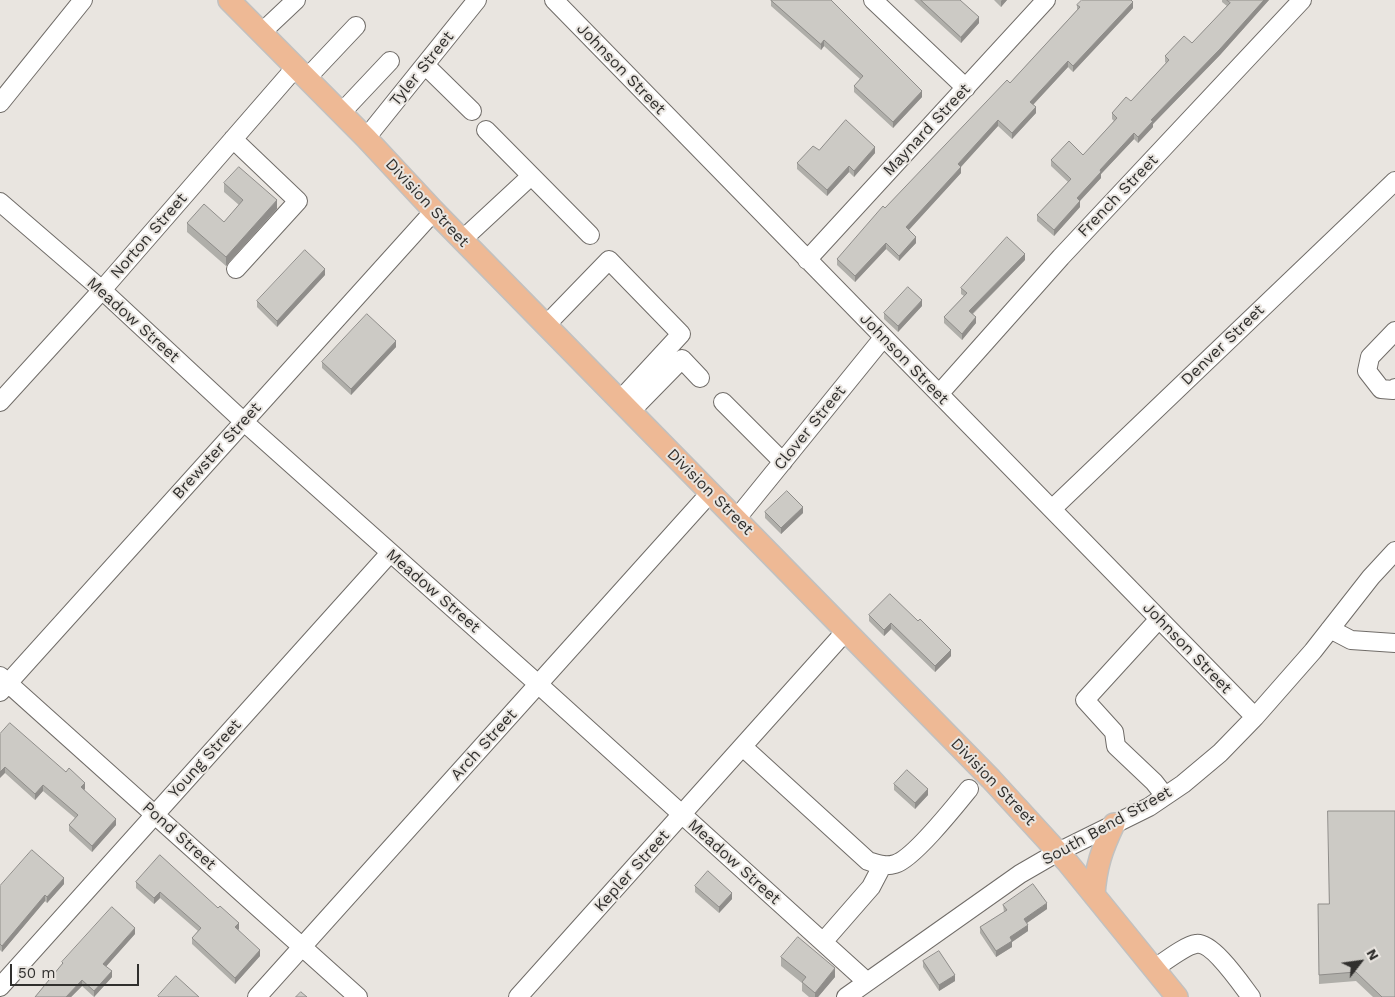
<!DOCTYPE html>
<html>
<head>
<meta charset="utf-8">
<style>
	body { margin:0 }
	#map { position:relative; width:1395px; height:997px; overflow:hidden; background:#e9e5e0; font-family:"Work Sans",sans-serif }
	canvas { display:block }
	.north { position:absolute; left:1335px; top:937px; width:50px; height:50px; -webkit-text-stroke:4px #e9e5e0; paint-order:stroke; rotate:60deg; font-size:14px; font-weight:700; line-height:20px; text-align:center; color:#31302e }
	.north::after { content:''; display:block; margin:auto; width:18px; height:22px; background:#31302e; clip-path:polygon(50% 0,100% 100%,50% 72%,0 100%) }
	.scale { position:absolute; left:10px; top:964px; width:129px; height:22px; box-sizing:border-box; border:2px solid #31302e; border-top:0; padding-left:6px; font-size:15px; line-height:18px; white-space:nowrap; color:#31302e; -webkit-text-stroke:4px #e9e5e0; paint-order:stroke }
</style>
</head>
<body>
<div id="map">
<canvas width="1395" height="997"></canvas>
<div class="north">N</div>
<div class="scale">50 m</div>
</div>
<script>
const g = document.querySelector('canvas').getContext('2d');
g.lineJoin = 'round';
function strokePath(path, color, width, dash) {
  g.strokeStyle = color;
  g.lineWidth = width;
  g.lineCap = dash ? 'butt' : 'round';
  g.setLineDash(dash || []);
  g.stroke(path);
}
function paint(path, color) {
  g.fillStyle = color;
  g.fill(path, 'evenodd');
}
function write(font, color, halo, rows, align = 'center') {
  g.font = font + ' "Work Sans",sans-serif';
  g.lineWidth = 4;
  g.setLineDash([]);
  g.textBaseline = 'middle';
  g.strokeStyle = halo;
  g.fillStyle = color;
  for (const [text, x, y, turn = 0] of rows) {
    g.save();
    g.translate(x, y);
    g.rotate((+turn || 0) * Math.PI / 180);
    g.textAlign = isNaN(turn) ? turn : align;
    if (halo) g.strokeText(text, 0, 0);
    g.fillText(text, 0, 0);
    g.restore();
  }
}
const minor = new Path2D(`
	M554,0L1255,717
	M873,0L966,88
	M261,33L296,0
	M425,65L472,111
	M306,79L356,26
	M0,103L83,0
	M341,113L390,61
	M486,130L590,235
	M366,138L477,0
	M233,139L298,201L236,269
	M0,202L102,290L243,421L538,684L866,981
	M462,240L531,176
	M807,260L1046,0
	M546,325L609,260L681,334L620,400
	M1395,331L1370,357L1367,371L1381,389L1393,390L1395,388
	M939,394L1061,257L1302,0
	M0,402L102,290L295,68
	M723,402L783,462
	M631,411L682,359L700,378
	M1052,509L1395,181
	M737,518L883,338
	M1159,619L1085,700L1114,732L1116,746L1154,782L1165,796
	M1330,629L1351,640L1395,643
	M0,676L358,997
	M0,692L434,211
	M743,747L868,861C878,864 885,867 895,864C913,859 956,805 969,789
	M823,942L871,887L882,866
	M1155,968C1164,962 1186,945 1196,944C1212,941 1241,984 1251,997
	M0,987L390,553
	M257,997L710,493
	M518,997L845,632
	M846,997L1020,874L1058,852L1149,807L1183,784L1220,753L1255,717L1313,651L1371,577L1395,551`);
const major = new Path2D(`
	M229,0L366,138L434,211L991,779L1068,863L1177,997
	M1094,895C1096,866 1102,849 1114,824`);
const wall = new Path2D(`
	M771,0L922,97L893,128L854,92V86L860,79L824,46L821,50L771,6Z
	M914,0H960L979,23L961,43Z
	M994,0H1007L1001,7Z
	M1222,0H1269L1220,55L1153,124V127L1138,143L1134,139L1101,174V178L1080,201V207L1054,236L1037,221V215L1068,182L1051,166V160L1083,155L1114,121L1112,119V113L1131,101L1166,63L1165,62V56L1192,43L1227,6L1222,2Z
	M1133,2V8L1073,72L1068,67L1033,105L1036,113L1012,139L998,126L961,167V173L909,230L916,243L899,261L886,249L855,282L837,265V259L885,208L1010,83L1077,10V5Z
	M819,150L875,153L854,177L849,172L827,196L797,169V163Z
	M224,183L277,209L226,266L187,232V223L224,222L239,205L224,192Z
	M1025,260L973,314L976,323L962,340L944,323V317L964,296L961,294V288Z
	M325,275L277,327L257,307V301Z
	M922,306L898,332L884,319V313Z
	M396,347L351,395L322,368V362Z
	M765,512L803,513L781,534L765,518Z
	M890,594L951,656L935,672L891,629L884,636L869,621V615Z
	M0,734L85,789L84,790L116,825L92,852L69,831V825L75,818L43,791L35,800L5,773Z
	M894,784L928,795L915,809L894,790Z
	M160,855L239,929L238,930L260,956L235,984L192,944V938L198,931L160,898L154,904L136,888V882Z
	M64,884L47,903L45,901L2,952L0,950V886Z
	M695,886L732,899L719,913L695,892Z
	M1318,904H1328L1395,997H1373L1356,981L1319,984Z
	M1003,905L1047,909L1027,923L1028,931L1012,942V947L996,957L980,933V927L1004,912Z
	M135,934L106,966L112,977L94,997L82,986L71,997H35L62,966V962Z
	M781,957L835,977L818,997H809L802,991V983L781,966Z
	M923,961L955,981L939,991L923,967Z`);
const shadedWall = new Path2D(`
	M1002,0H1007L1001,7V1Z
	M1264,0H1269L1220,55L1153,124V127L1138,143V137L1151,120Z
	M1133,2V8L1073,72V66Z
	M979,17V23L961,43V37Z
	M824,40V46L821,50V44Z
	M1068,61V67L1030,108V102Z
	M922,91V97L893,128V122Z
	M1036,107V113L1012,139V133Z
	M998,120V126L958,170V164Z
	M1134,133V139L1101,174V178L1077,204V198L1100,170Z
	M875,147V153L854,177V171Z
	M849,166V172L827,196V190Z
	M961,167V173L906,233V227Z
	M277,200V209L226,266V257Z
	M1080,201V207L1054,236V230Z
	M916,237V243L899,261V256Z
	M886,243V249L855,282V276Z
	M1025,254V260L969,317V311Z
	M325,269V275L277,327V321Z
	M922,300V306L898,332V326Z
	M976,317V323L962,340V334Z
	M396,341V347L351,395V389Z
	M803,507V513L781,534V528Z
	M891,623V629L884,636V630Z
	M951,650V656L935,672V666Z
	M5,767V773L0,778V772Z
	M85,783V789L81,793V787Z
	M43,785V791L35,800V794Z
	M928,789V795L915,809V803Z
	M116,819V825L92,852V846Z
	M64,878V884L47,903V897Z
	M160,892V898L154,904V898Z
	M732,893V899L719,913V907Z
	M45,895V901L2,952V946Z
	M1047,903V909L1024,925V919Z
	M239,923V929L235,933V927Z
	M1028,925V931L1012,942V947L996,957V951L1010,937Z
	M135,928V934L103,970V964Z
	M260,950V956L235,984V978Z
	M835,968V977L818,997H815V993Z
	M112,971V977L94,997V991Z
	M955,975V981L939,991V985Z
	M82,980V986L71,997H66Z`);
const building = new Path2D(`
	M771,0H831L922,91L893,122L854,86L863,76L824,40L821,44Z
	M921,0H960L979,17L961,37Z
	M1082,0H1131L1133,2L1073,66L1068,61L1030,102L1036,107L1012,133L998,120L958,164L961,167L906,227L916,237L899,256L886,243L855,276L837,259L883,206L885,208L1007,80L1010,83L1080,7L1077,5Z
	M1227,0H1264L1220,49L1151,120L1153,121L1138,137L1134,133L1100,170L1101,172L1077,198L1080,201L1054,230L1037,215L1071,179L1051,160L1069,141L1083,155L1117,118L1112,113L1126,97L1131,101L1169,60L1165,56L1184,36L1192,43L1230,3Z
	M846,120L875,147L854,171L849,166L827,190L797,163L813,146L819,150Z
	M239,167L277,200L226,257L187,223L204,204L224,222L243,200L224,183Z
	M1007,237L1025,254L969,311L976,317L962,334L944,317L967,293L961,288Z
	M305,250L325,269L277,321L257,301Z
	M908,287L922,300L898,326L884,313Z
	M367,314L396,341L351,389L322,362Z
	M787,491L803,507L781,528L765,512Z
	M890,594L918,621L920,619L951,650L935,666L891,623L884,630L869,615Z
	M10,723L66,772L69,768L85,783L81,787L116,819L92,846L69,825L78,815L43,785L35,794L5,767L0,772V734Z
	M907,770L928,789L915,803L894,784Z
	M1328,811H1395V997H1382L1356,972L1319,975L1318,904H1329Z
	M32,850L64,878L47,897L45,895L2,946L0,944V886Z
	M160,855L218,908L220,906L239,923L235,927L260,950L235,978L192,938L201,928L160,892L154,898L136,882Z
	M708,871L732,893L719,907L695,886Z
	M1033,884L1047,903L1024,919L1028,925L1010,937L1012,941L996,951L980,927L1007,910L1003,905Z
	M112,907L135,928L103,964L112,971L94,991L82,980L66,997H35L63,963L62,962Z
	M798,937L835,968L815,993L802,982L806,977L781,957Z
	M939,951L955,975L939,985L923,961Z
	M176,976L199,997H159L158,996Z
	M301,992L307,997H296Z`);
const streetNames = [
	["Tyler Street",422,69,-51],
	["Johnson Street",621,69,46],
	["Maynard Street",927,130,-47],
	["French Street",1118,196,-46],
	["Division Street",427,203,47],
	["Norton Street",149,236,-49],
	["Meadow Street",133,320,42],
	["Denver Street",1223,345,-44],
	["Johnson Street",904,359,46],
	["Clover Street",810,428,-51],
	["Brewster Street",217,451,-48],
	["Division Street",710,492,45],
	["Meadow Street",433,591,41],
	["Johnson Street",1187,648,46],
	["Arch Street",484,745,-48],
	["Young Street",205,759,-48],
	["Division Street",993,782,46],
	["South Bend Street",1107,826,-29],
	["Pond Street",179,836,42],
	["Meadow Street",734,862,42],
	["Kepler Street",632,871,-48]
];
strokePath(minor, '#706c68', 20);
strokePath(major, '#c1c1c0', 24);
strokePath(minor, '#fff', 18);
strokePath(major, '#eeb995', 21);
paint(wall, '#afaea9');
paint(shadedWall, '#8f8d8a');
paint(building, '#cccac5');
strokePath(building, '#8f8d8a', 1);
write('16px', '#31302e', '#e9e5e0', streetNames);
</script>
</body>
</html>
